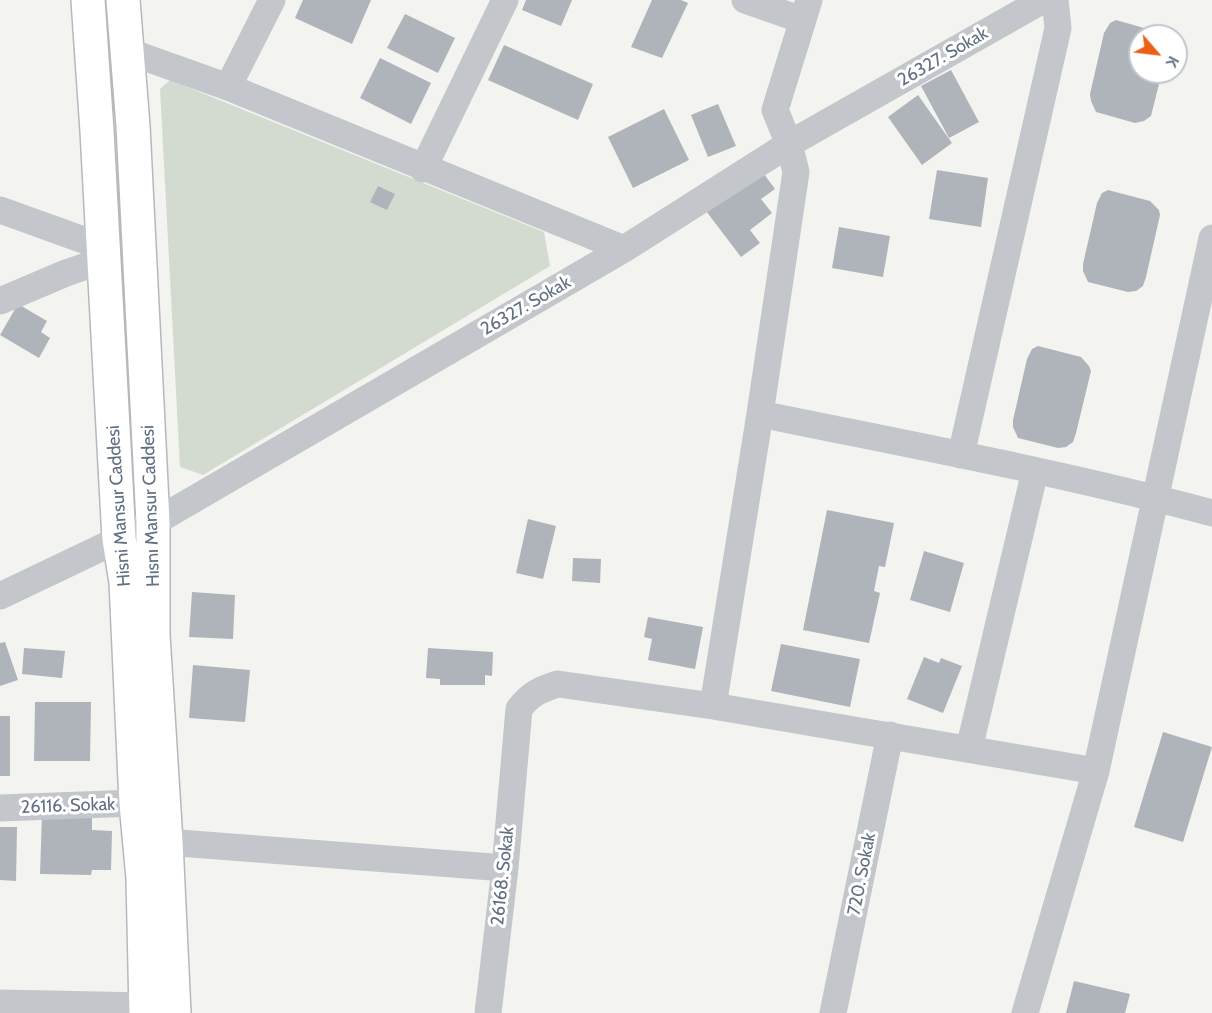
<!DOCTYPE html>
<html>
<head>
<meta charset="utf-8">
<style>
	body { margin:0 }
	#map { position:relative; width:1212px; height:1013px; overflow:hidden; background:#f3f4ef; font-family:Cabin,sans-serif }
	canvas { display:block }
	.north { position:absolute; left:1128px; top:24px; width:60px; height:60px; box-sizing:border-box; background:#fff; border:2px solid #c0c6cd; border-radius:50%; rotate:118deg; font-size:16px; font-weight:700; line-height:24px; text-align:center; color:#617082 }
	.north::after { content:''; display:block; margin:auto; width:21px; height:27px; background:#ec5f17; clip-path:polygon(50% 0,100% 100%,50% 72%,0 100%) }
</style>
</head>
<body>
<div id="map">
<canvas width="1212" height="1013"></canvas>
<div class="north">K</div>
</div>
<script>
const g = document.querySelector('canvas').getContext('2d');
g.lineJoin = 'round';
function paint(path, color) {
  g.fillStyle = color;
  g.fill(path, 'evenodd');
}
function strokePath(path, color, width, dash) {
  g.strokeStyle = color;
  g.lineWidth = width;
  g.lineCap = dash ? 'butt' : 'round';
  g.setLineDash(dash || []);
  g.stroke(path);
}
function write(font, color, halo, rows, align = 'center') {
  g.font = font + ' Cabin,sans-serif';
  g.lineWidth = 6;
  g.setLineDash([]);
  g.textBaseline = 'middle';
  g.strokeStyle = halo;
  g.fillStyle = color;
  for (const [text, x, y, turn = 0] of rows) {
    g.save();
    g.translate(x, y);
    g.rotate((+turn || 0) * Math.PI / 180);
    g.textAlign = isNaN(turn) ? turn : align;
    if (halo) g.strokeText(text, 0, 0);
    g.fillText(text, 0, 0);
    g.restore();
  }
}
const green = new Path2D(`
	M170,80L544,232L550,266L203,475L180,467L160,89Z`);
const building = new Path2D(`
	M303,0H371L352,44L295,18Z
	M526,0H572L561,26L522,10Z
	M652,0H681L688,3L662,58L631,47Z
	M405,14L455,38L438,73L387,48Z
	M1116,20L1158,32L1164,36H1140V72H1162L1151,116L1144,121L1135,123L1096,112L1091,101L1090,94L1104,33L1110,23Z
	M504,45L593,84L578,120L488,80Z
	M380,58L431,83L411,124L360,98Z
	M951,70L979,122L949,138L921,86Z
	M918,95L952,143L922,165L888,117Z
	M718,104L736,146L708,157L691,115Z
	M664,109L689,160L633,188L608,137Z
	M761,170L775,189L761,199L772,213L750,230L760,243L741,257L706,211Z
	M937,170L988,178L981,227L929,219Z
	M378,186L395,194L387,210L370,202Z
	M1108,190L1150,201L1159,210L1160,215L1146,277L1143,286L1136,291L1128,292L1088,282L1083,271V264L1097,203L1102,193Z
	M839,227L890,236L883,277L832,268Z
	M18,304L47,321L41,332L50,338L39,358L0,335Z
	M1038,346L1081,357L1089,366L1091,371L1076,433L1073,442L1066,447L1058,448L1018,438L1013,427V420L1027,359L1032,349Z
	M827,510L894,523L885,567L879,566L874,591L880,593L869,643L803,630Z
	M528,519L556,526L543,579L516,573Z
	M924,551L964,563L950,612L910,600Z
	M573,558L601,559L600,583L572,581Z
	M192,592L235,595L233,639L189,637Z
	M648,617L703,627L695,669L648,660L652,639L644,637Z
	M5,642L18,680L0,686V643Z
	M781,644L860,659L850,707L771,691Z
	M24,648L65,651L62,678L22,674Z
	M428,648L493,652L492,676L485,675V685H440V679L426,678Z
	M924,657L939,663L941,658L962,666L943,713L907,699Z
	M193,665L250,670L245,722L189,718Z
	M35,702H91L90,761H34Z
	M0,716H10V776H0Z
	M1163,732L1212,747L1183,842L1134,827Z
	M42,814L92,815V830L112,831L111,870H92L91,875L40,874Z
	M0,827H17L16,881L0,880Z
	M1074,981L1130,994L1125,1013H1066Z`);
const minor = new Path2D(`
	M745,0L802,20
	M127,51L228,87L624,249
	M228,87L272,0
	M423,169L505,0
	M0,210L103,247
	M0,301L66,273L104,260
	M760,414C911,445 1063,473 1212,513
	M961,455L1058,28L1055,0
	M0,596L153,523L624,249L789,144L1043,0
	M713,706L760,414L796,172L789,144L775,110L809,0
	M969,749L1035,471
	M0,808L136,803
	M166,842L505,868
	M0,1003L146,1006
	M488,1013L505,868L519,709C530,694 541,689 558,684L713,706L1096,771
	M833,1013L890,735
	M1025,1013L1096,771L1212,238`);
const secondary = new Path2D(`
	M88,0L97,131L119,539L126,582L136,803L143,878L146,1013
	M123,0L133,126L153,523V635L166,842L174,1013`);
const streetNames = [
	["26327. Sokak",943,57,-30],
	["26327. Sokak",526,306,-30],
	["Hisni Mansur Caddesi",119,506,-94],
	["Hısnı Mansur Caddesi",151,506,-92],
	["26116. Sokak",68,806,-2],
	["720. Sokak",862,874,-79],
	["26168. Sokak",503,876,-84]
];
paint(green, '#d3dbd0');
paint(building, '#aeb4ba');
strokePath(secondary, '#b5b9be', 36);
strokePath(minor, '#c3c6ca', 27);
strokePath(secondary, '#fff', 33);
write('18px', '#617082', '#fff', streetNames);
</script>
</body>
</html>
